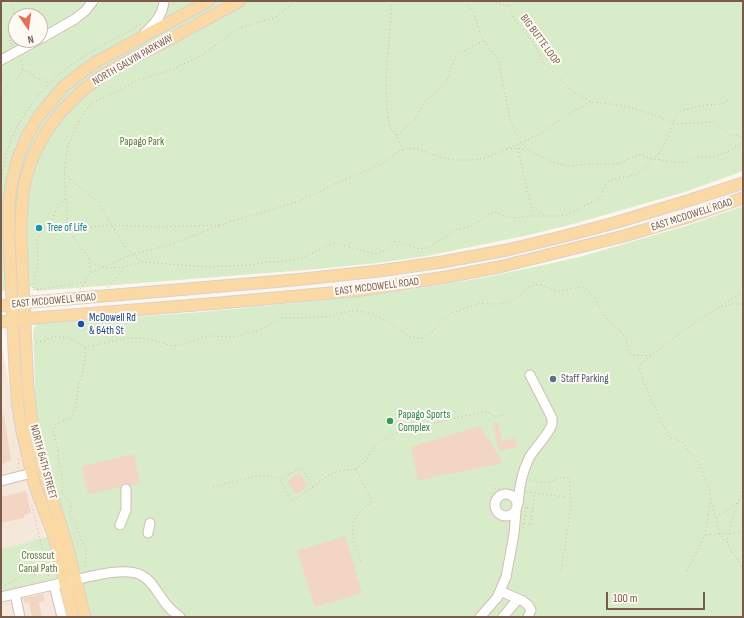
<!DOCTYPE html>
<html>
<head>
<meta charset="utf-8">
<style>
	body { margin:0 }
	#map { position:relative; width:744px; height:618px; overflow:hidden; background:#fdf6ec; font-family:"Sofia Sans Condensed",sans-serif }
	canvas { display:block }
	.frame { position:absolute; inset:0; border:2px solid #7a5c4d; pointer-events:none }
	.north { position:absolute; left:8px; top:8px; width:40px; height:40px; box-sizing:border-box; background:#fffaf3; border:1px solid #cabbb1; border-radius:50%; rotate:167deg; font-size:11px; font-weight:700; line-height:16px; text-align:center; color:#7a5c4d }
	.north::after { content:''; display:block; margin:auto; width:14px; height:18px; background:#e76f51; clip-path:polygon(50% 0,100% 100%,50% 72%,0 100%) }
	.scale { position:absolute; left:606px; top:592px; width:99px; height:18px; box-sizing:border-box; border:2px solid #7a5c4d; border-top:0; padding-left:5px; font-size:12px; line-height:14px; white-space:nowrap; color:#7a5c4d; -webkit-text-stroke:3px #fffaf3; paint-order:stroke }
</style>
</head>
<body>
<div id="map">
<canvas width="744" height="618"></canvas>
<div class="frame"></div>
<div class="north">N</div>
<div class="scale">100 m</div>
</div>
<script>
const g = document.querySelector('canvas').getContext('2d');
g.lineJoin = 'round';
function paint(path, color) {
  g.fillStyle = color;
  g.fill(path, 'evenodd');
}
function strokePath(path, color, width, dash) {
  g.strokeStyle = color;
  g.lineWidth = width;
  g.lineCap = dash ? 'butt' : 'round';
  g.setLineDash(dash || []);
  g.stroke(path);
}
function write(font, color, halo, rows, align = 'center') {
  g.font = font + ' "Sofia Sans Condensed",sans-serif';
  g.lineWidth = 4;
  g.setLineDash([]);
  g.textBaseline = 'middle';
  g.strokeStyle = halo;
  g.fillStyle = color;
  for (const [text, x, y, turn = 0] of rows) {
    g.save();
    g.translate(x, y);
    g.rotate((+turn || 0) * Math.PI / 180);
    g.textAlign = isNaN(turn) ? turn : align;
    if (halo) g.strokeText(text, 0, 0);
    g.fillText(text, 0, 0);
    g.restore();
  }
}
const residential = new Path2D(`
	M1,343L25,467L45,537L1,549Z
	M52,582L59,617H1V594Z`);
const green = new Path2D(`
	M1,1H743V171L688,191L573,224L529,235L427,256L377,263L306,270L37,291L30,286L1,291ZM16,16H40V40H16Z
	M743,206V617H90L80,574L52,582L1,594V549L45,537L69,536L51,483L39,439L34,403L35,384L33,332L34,328L37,324L203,312L362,296L427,287L482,278L539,266L583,256L689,225Z`);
const building = new Path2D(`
	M1,415H4L11,460L1,465Z
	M498,423L502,441L515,438L517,447L499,451L493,424Z
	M480,426L503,463L450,474V473L418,481L411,447Z
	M134,454L140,483L131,485L129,484L126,483L123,484L120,487L88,494L82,466Z
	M299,473L308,486L296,494L287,482Z
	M26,491L31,513L24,515V518L1,523V497Z
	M345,536L362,593L315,607L297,551Z
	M43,594L45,601L39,602L42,617H32L29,602L25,603L23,598Z`);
const path = new Path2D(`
	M11,1C12,6 15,12 14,17C12,27 6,35 12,45
	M295,1L276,17L240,28L200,56L173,69L136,81L119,91L91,103L80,119L68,145L64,173L67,208V229L92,262L97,265L108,268L122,267L142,262L209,267L251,265L266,262L287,261L302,258L333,243L338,242L345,246L375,254L385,251L393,242L397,241L420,249L427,248L430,247L457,229L468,227L474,225L489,214L495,212L511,218L533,216H559L566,215L583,207L601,197L605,185L608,182L619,178L635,175L641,172L661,151L668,137L675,117L679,112L683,110L708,105L720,104L730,100
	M392,1L386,75V94L389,125L396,135L403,150
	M469,1V6L473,12L482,38L498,59L510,119L515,132L521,143L528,150L549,161L566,166L586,164H616L640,155L654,159L674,162H686L698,157H712L727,152L743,142
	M488,1L508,6
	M509,1V6L515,21L532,40L543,62L573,92L591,102L620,105L652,114L676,124L715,122L730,135H735L743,137
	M172,5L177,1
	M22,70L29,72L33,74L35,77L37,79H42L49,83
	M1,93C8,86 20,77 23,68L20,59
	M397,135L414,121L424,102L446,83L451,67L457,54L484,41
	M518,148L533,215
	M507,149L518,148L526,150
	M64,174L98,202L125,247L142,262
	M1,182C3,172 4,161 7,152C17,118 45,82 74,63C96,48 120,36 143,23
	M531,204L537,210L547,216
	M67,229L112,225L159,227L220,225
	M88,259L90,267V273
	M108,287L125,267
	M33,288L38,263L37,239L43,227L50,225L58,205L66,198
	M80,289L85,282L90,273L133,254L166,246L229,222L297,202L337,183L382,164L400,151L408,148L419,149L440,157L453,160H472L485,158L505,150L540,134L568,114L591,102
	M33,290L85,282
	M1,295L2,290
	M721,307L731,304H743
	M1,333L4,335
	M36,342L44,341L53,337H66L73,340L85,347L128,338H138L153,340L169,345L177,346L190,342L201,338L209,336L231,337L238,336L259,330L282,318L322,317L331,316L340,313L352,311H360L372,314L386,321L411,337L418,338H422L431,333L438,324L451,313L480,303L493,304H501L510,302L520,295L528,287L539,284L557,291H562L580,287L585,288L591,293L596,300L599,308L607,319L623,334L626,340L628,351L633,355L642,356L652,355
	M85,348V360L82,376L79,383L76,404L73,414L71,418L55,425L53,432L56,442L63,484L62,494L70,501L71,509L70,514L71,517L76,522L79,534L87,552L85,563L86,569
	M653,354L691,325L743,292
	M651,356L638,366L650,397L669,437L682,442L700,465L703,475L709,488L713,508L720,534L727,543
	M18,468L19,459
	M356,469L372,502C343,521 352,536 362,564
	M529,480C541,484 551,483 562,477L569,479C571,489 570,498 571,507L561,570
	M493,485L495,489H506L512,490
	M213,487L256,476H269L279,479
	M313,487L301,468L280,479L291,501L297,498L329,475L340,471L355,469L366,461L371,450L380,441L399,431L483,412L490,413L494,417L505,415
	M743,488L731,522L727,543L743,569
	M527,492L566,497
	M32,505L49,577
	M527,508L533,509
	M526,516L532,517
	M716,517L731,508L738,502
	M524,524L531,525L535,493
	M523,528L526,505
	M706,535L743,532
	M687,571L705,535L711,500
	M30,582L44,559
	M1,586C22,581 26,568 38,553L42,554`);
const minor = new Path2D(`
	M145,33C154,24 163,15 164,1
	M40,39L75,19L85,11L93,1
	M1,60L38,40
	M1,481L32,473
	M495 505a11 11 0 1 1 22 0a11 11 0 1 1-22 0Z
	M518,504C519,489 522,472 529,458C534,449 550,433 552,424C552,424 552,419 552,418L530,375
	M120,525L126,510V489
	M148,533L150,523
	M54,585L62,617
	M500,591L523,601L528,605L531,610L528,617
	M15,594L20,617
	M1,597C23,592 45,587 66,582C85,578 124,566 141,575C151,580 155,589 161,597C166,605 173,612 180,617
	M480,617L497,598L506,577L514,534L516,511
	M503,617L518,599`);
const major = new Path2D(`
	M1,306L32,302L294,280L379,271L442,262L507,250L565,236L614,223L684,202L743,183
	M1,322L34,318L220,303L362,290L446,277L499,267L624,236L688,217L743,198
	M73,617L55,541L34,483L22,432L18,407L15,371L12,305L9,238V201L12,181L18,158L27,136L39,116L63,87L85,70L96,62L209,1
	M85,617L66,541L43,470L33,430L28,389L21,239C21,222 21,205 24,188C32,143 62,103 99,78C115,67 132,59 149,50C180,34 210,17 240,1`);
const markers = [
	[39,228,4,"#0f9aa8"],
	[81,324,4,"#1a4fb4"],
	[553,379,4,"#5c6f8a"],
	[390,421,4,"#2e9e5b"]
];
const streetNames = [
	["BIG BUTTE LOOP",540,40,54],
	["NORTH GALVIN PARKWAY",133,60,-30],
	["EAST MCDOWELL ROAD",692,215,-18],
	["EAST MCDOWELL ROAD",377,287,-7],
	["EAST MCDOWELL ROAD",54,301,-5],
	["NORTH 64TH STREET",43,462,75]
];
const parkNames = [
	["Papago Park",142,142],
	["Crosscut",38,556],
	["Canal Path",38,569]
];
const cultureNames = [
	["Tree of Life",47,228]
];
const transitNames = [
	["McDowell Rd",89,318],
	["& 64th St",89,331]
];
const serviceNames = [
	["Staff Parking",561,379]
];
const leisureNames = [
	["Papago Sports",398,415],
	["Complex",398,428]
];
paint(residential, '#f5e8da');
paint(green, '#d8ecc9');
paint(building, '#f3d5c3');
strokePath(minor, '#d1beb0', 11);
strokePath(major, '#dad1cd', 13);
strokePath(path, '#d9b8a5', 1, [1, 3]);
strokePath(minor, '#fff', 9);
strokePath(major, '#fbd9a5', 11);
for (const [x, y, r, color] of markers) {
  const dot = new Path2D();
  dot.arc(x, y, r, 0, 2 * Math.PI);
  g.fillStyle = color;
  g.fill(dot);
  strokePath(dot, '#fffaf3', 1.5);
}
write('11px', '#7a5c4d', '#fffaf3', streetNames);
write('11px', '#537a41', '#fffaf3', parkNames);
write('11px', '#0d838f', '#fffaf3', cultureNames, 'left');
write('11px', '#164399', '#fffaf3', transitNames, 'left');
write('11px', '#4e5e75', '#fffaf3', serviceNames, 'left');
write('11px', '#27864d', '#fffaf3', leisureNames, 'left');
</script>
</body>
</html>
